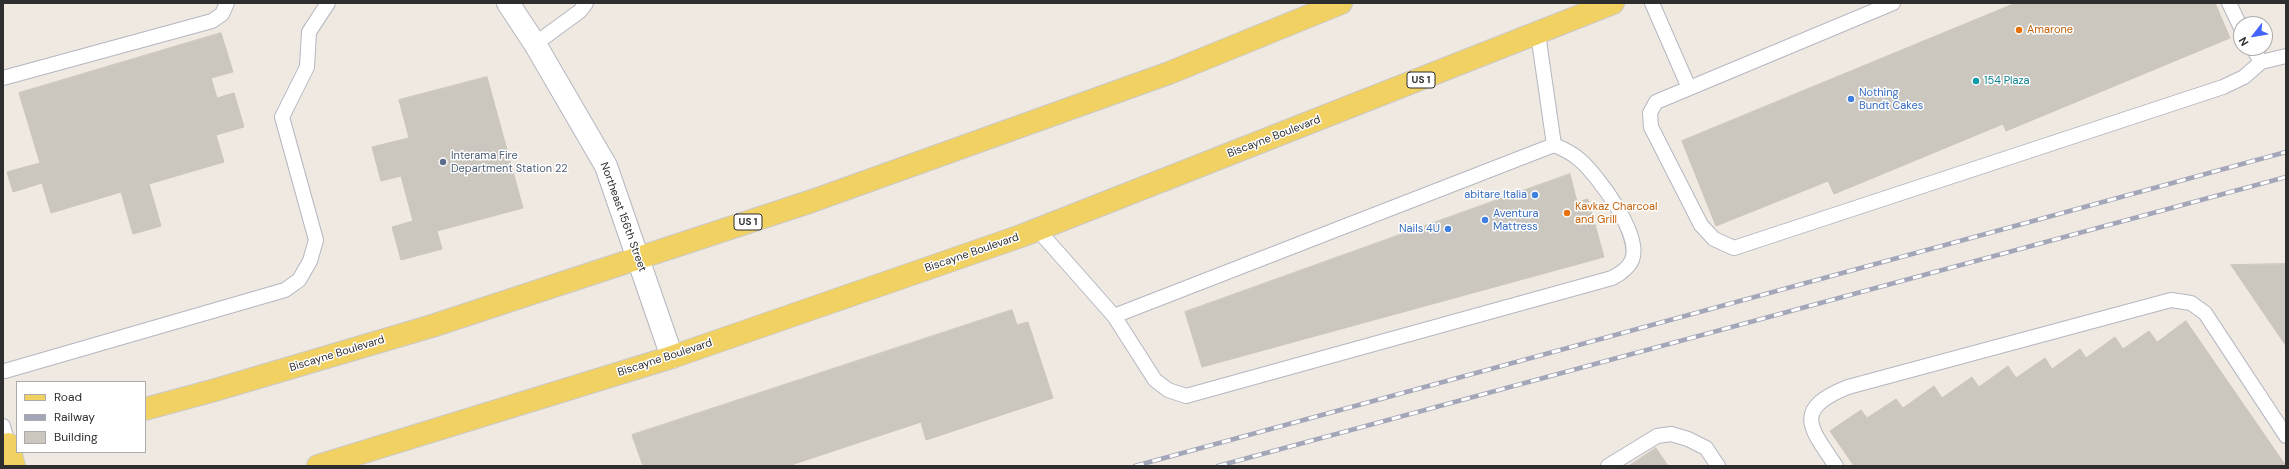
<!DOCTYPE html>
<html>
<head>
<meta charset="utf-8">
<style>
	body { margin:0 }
	#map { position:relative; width:2289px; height:469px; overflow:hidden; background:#efe9e1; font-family:"DM Sans",sans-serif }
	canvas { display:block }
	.frame { position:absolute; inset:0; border:4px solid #2e2e2e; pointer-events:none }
	.legend { position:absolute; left:16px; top:381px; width:130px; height:72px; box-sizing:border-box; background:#fff; border:1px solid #ababab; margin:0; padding:5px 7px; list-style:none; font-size:12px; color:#2e2e2e }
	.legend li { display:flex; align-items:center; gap:8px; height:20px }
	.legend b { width:20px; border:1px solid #ababab }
	.north { position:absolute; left:2233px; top:16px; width:40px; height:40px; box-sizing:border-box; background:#fff; border:1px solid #ababab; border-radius:50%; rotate:239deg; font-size:11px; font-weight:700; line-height:16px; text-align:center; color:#2e2e2e }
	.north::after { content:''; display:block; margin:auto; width:14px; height:18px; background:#4264fb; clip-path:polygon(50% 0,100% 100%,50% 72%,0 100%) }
</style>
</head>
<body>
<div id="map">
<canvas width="2289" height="469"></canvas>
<div class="frame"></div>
<ul class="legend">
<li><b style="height:5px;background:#f2d163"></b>Road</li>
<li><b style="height:5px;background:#a3a6b8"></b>Railway</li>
<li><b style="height:11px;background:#cbc7bf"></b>Building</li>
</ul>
<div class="north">N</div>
</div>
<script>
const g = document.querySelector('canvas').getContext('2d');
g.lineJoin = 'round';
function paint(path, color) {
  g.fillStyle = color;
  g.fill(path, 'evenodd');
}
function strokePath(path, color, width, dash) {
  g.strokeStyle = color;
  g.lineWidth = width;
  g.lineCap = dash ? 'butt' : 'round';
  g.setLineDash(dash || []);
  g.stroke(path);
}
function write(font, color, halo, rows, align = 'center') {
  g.font = font + ' "DM Sans",sans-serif';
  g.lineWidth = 3;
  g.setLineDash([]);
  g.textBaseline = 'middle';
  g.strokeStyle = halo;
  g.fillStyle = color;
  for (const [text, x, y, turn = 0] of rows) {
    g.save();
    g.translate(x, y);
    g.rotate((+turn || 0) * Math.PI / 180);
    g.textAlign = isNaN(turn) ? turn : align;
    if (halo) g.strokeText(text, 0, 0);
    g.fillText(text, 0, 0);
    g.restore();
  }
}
const building = new Path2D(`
	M2016,3H2215L2230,38L2006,131L2003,124L1834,194L1828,181L1716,226L1682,141Z
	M221,33L233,72L211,78L217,98L234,93L244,127L216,135L224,162L149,184L161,226L133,234L121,192L51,213L42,183L13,192L7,172L40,163L19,93Z
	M487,77L523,208L437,231L442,249L401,260L392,227L413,221L401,176L381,181L372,147L409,138L399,100Z
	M1570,174L1577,202L1588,199L1604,257L1202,367L1185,312Z
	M2286,264V346L2231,265Z
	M1012,310L1017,325L1028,322L1053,398L926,440L921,422L788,466H643L632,435Z
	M2186,321L2286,466H1854L1830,431L1861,410L1867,418L1896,399L1903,408L1934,386L1942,398L1972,377L1979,387L2008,366L2016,378L2045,358L2052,369L2080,349L2086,358L2115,337L2123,349L2149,331L2157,342Z
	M1656,448L1668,466H1629Z`);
const service = new Path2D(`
	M1652,3L1689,88
	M1893,3L1656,102L1650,113L1651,127L1701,225L1714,239L1734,248L2223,87L2244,77L2261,62L2286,56
	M2229,3L2241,28
	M1538,34L1554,145
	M535,44L580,11L586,3
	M2253,48L2261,62
	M3,78L212,21L222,14L227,3
	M1038,230L1114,316L1155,380L1168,390L1186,396L1612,278C1620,274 1628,269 1632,260C1642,235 1599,177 1580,160C1572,153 1564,149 1554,145L1114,316
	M5,371L285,290L299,280L310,261L316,240L282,117L307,67L309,32L328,3
	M3,426L8,444
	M1608,466L1657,436L1671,434L1688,439L1706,448L1718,466
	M1836,466C1809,427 1793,409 1848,387L2171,300L2191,303L2205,313L2286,436`);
const minor = new Path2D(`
	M508,3L535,44L606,166L672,357`);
const primary = new Path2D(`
	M145,409L215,390L432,326L812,201L1169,73L1341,3
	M8,444L14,466
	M318,466L672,357L1021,236L1613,3`);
const rail = new Path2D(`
	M1135,466L2286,152
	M1218,466L2286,177`);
const markers = [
	[2019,30,4,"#e8710a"],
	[1976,81,4,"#0f9aa8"],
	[1851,99,4,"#3f7fe0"],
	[443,162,4,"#5c6f8a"],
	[1535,195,4,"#3f7fe0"],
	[1567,213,4,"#e8710a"],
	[1485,220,4,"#3f7fe0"],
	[1448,229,4,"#3f7fe0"]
];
const shields = [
	[1421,80,28],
	[748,222,28]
];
const shieldNames = [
	["US 1",1421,80],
	["US 1",748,222]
];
const foodNames = [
	["Amarone",2027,30],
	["Kavkaz Charcoal",1575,207],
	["and Grill",1575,220]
];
const cultureNames = [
	["154 Plaza",1984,81]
];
const shopNames = [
	["Nothing",1859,93],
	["Bundt Cakes",1859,106],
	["abitare Italia",1527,195,"right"],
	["Aventura",1493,214],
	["Mattress",1493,227],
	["Nails 4U",1440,229,"right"]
];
const streetNames = [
	["Biscayne Boulevard",1274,137,-21],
	["Northeast 156th Street",623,217,70],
	["Biscayne Boulevard",972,253,-19],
	["Biscayne Boulevard",337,354,-17],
	["Biscayne Boulevard",665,358,-18]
];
const serviceNames = [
	["Interama Fire",451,156],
	["Department Station 22",451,169]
];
paint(building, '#cbc7bf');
strokePath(building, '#cbc5ba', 1);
strokePath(service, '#b4b7c1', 16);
strokePath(minor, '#b4b7c1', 24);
strokePath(primary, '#c9c9c9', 24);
strokePath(service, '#fff', 14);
strokePath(minor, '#fff', 22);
strokePath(primary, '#f2d163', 22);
strokePath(rail, '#a3a6b8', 4.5);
strokePath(rail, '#fff', 3, [9]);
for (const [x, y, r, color] of markers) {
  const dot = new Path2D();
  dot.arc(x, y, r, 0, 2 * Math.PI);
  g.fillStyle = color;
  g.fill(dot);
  strokePath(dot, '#fff', 1.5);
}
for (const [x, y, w] of shields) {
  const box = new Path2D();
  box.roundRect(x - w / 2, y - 8, w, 16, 3);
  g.fillStyle = '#fff';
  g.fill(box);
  strokePath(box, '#2e2e2e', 1);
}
write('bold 10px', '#2e2e2e', null, shieldNames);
write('11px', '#c56008', '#fff', foodNames, 'left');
write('11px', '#0d838f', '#fff', cultureNames, 'left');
write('11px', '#366cbe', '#fff', shopNames, 'left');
write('11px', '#2e2e2e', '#fff', streetNames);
write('11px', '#4e5e75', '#fff', serviceNames, 'left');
</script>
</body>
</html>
